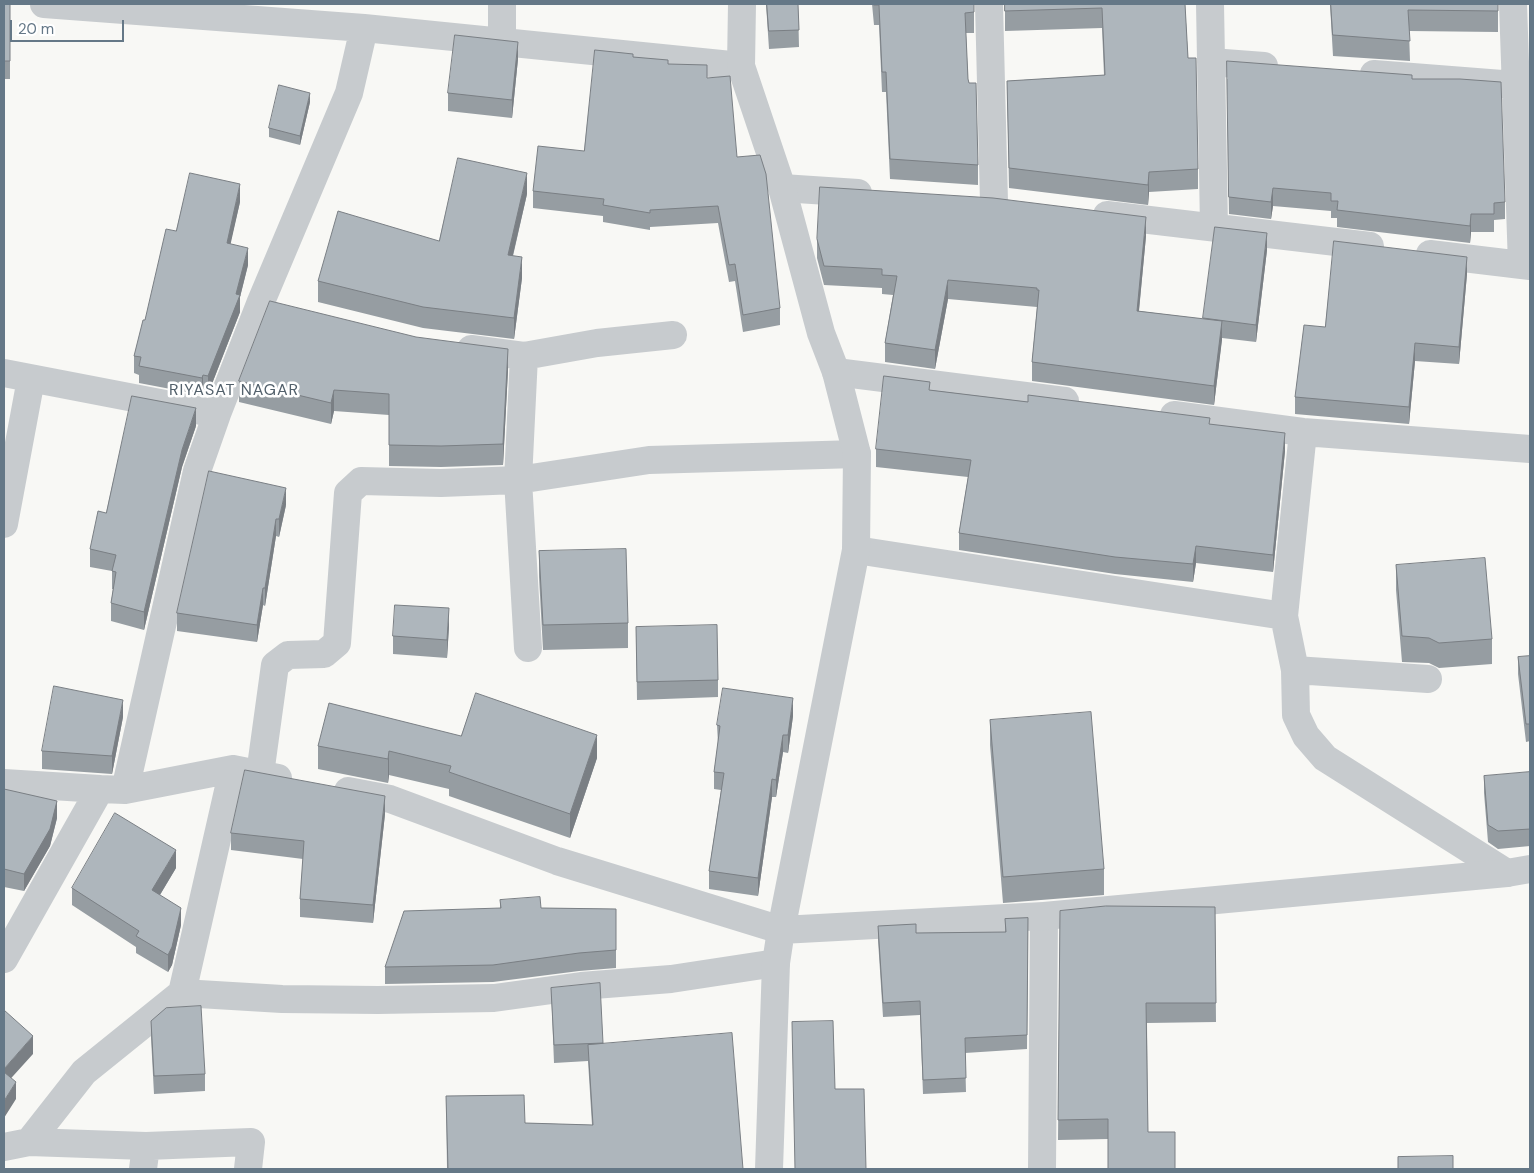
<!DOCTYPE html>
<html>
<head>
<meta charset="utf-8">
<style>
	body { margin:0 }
	#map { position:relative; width:1534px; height:1173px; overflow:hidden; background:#f8f8f5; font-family:"DM Sans",sans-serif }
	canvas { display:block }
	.frame { position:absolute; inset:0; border:5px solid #657887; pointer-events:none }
	.scale { position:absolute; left:10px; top:20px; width:114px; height:22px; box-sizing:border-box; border:2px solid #657887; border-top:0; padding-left:6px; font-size:15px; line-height:18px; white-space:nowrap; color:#657887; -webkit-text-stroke:4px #fff; paint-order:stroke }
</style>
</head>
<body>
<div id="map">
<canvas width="1534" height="1173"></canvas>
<div class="frame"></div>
<div class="scale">20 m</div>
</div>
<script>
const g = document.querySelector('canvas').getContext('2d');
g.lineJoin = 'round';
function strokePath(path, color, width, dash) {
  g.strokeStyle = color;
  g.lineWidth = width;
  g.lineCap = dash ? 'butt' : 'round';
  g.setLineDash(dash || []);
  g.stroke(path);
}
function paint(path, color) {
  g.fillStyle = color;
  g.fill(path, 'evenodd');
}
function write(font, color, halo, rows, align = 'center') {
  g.font = font + ' "DM Sans",sans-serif';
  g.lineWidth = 5;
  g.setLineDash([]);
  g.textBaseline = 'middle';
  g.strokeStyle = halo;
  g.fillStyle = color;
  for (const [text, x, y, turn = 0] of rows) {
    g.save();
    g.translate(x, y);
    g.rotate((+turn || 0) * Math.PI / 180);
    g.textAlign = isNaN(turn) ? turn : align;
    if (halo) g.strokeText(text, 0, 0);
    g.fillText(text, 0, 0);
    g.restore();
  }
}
const minor = new Path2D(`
	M44,4L364,28L741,66
	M989,4L994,202
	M1210,4L1214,227
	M1513,4L1522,265
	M502,42V4
	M1211,62L1264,66
	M1374,74L1515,85
	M782,188L858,193
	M1107,215L1370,246
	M1430,254L1530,266
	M471,349L524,356L597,343L673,335
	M524,356L518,480L528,648
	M836,372L1065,401
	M4,373L217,414
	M1174,415L1303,432L1530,449
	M4,524L31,379
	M856,550L1284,616L1295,670L1296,715L1306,736L1325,758L1507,873
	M1284,616L1303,432
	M1295,670L1428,679
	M260,774L275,665L288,655L324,654L337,643L348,493L361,481L441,483L518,480L649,460L857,454
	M4,783L100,789L4,959
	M100,789L125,790L233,769L278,778
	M125,790L197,471L217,414L260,304L349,93L364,28
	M348,791L390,799L557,861L781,930
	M182,993L282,999L378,1000L494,998L581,986L671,979L776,963
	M146,1146L251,1142L248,1169
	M4,1147L29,1142
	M143,1169L146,1146L29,1142L84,1072L182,993L233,769
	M1042,1169L1044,916`);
const tertiary = new Path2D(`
	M742,4L741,66L782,188L821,333L836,372L857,454L856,550L781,930
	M769,1169L776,963L781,930L1044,916L1507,873L1530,869`);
const wall = new Path2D(`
	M4,4H10V79H4Z
	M766,4H798L799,47L769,49Z
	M872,4H974V33H966L968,79L978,165V185L890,179L886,92H882L879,25H874Z
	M1005,4H1185L1188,58L1198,169V189L1149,192L1148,205L1009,188L1007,81L1104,75L1102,28L1005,31Z
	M1330,4H1498V32L1409,31L1410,61L1333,56Z
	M633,57L668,64L707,78L737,157L780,308V325L743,332L735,281L729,282L718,223L650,227V230L603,222V216L533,208V191L584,151Z
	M518,59L512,118L448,111V93Z
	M1227,79H1412L1505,202V219L1494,220V232H1471L1470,243L1337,227V218H1331V211L1273,206L1271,219L1229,214Z
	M310,102L300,145L269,137V128Z
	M527,194L513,256L522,278L514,339L423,328L318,302V281L439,241Z
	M240,202L230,244L248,265L240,297V312L208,394L203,393L202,395L139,383V375L134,373V356L145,320L176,231Z
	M1215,227L1267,250L1256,342L1222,338L1214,405L1032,381V362L1037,307L948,299L935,369L885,362V343L893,295L882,294V288L824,285L817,258V239L1146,236L1139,311L1203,319Z
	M1467,274L1459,364L1415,361L1409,424L1295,414V397L1325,327Z
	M508,370L503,465L441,467L389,466V415L334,411L331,424L239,402V381Z
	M930,390L1210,424L1285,451L1273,572L1196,563L1193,582L1115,574L959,550V533L968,477L876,467V449Z
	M196,426L182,467L144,630L111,621V603L113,589H112V571L90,567V549L106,513Z
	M286,505L279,537L276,536L265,606L263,605L257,642L177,631V613Z
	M539,551L628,623V648L543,650L539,577Z
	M1396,565L1492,639V664L1439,668L1429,663L1402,662L1396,590Z
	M449,626L447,658L393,654V636Z
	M636,627L718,680V697L637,700Z
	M1530,656V741L1526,742L1518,674V657Z
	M793,716L788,753L783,752L776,797H772L758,896L709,889V871L721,790L714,789V772L718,743L717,725Z
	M123,717L112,774L42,769V751Z
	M990,720L1104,869V895L1003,903L990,745Z
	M461,736L597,758L570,838L449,796V789L389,775L388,783L318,769V746Z
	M1530,772V846L1498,849L1488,842L1484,793V776Z
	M4,789L57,818L50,846L24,891L4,887Z
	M385,814L373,923L300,917V899L303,859L231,850V833Z
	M176,868L160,895L181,925L172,965L168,972L136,953V947L72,905V888Z
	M500,900L541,908L616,909V968L579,971L493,982L385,984V967L500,908Z
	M1215,907L1216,1022L1147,1023L1148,1132L1108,1139L1058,1140L1060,911Z
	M1028,918L1027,1049L965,1053L966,1092L923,1094L920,1015L883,1017L878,940V926L916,933L1005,932V919Z
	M551,988L603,1043L743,1169H447L446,1096L525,1123L592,1125L588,1061L554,1063Z
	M151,1021L205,1074V1091L154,1094L151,1038Z`);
const shadedWall = new Path2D(`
	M518,42V59L512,118V100Z
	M310,93V102L300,145V136Z
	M1149,172V192L1148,205V185Z
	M527,173V194L508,276V255Z
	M240,184V202L227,260V243Z
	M1273,188V206L1271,219V202Z
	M1471,214V232L1470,243V226Z
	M1146,217V236L1137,330V311Z
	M1267,233V250L1256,342V325Z
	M248,248V265L240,297V312L208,394V376L236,294Z
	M522,257V278L514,339V318Z
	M1467,257V274L1459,364V347Z
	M948,280V299L935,369V350Z
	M1222,321V340L1214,405V386Z
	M1415,343V361L1409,424V407Z
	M508,349V370L503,465V444Z
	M203,375V393L202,395V378Z
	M334,390V411L331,424V403Z
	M196,408V426L182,467L144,630V612L182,450Z
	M1285,433V451L1273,572V555Z
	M286,488V505L279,537V519Z
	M276,519V536L265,606V588Z
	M1196,546V563L1193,582V564Z
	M263,588V605L257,642V625Z
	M449,608V626L447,658V640Z
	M793,698V716L788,753V735Z
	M123,700V717L112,774V756Z
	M597,735V758L570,838V814Z
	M783,735V752L776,797V780Z
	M389,751V775L388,783V759Z
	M772,779V797L758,896V878Z
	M385,796V814L373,923V905Z
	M57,801V818L50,846L24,891V874Z
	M176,850V868L152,908V890Z
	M181,908V925L172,965L168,972V955Z
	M33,1036V1054L4,1086V1069Z
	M16,1082V1099L4,1118V1101Z`);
const building = new Path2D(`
	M4,4H10V61H4Z
	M767,4H798L799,30L769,31Z
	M874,4H974V12L965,13L968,79L969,83H976L978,165L890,159L886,72H882L879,5H874Z
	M1005,4H1185L1188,58H1196L1198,169L1149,172L1148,185L1009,168L1007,81L1105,75L1102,8L1005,11Z
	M1331,4H1498V11L1408,10L1410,41L1333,35Z
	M455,35L518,42L512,100L448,93Z
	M595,50L633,54V57L668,60V64L707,65V78L730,76L737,157L760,155L766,174L780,308L743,315L735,264L729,265L718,206L650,210V213L603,205L604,199L533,191L538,146L584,151Z
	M1227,61L1412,75V79H1460L1501,82L1505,202L1494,203V214H1471L1470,226L1337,210L1338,201H1331V193L1273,188L1271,202L1229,197Z
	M279,85L310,93L300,136L269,128Z
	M458,158L527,173L508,255L522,257L514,318L423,307L318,281L338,211L439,241Z
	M190,173L240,184L227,243L248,248L236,294L240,295L208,376L203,375L202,378L139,366L141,357L134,356L143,320H145L166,229L176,231Z
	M820,187L993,198L1146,217L1137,311L1222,321L1214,386L1032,362L1039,290H1037V288L948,280L935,350L885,343L897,276L882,275V269L824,266L817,239Z
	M1215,227L1267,233L1256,325L1203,318Z
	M1334,241L1467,257L1459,347L1415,343L1409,407L1295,397L1304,325L1325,327Z
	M270,301L416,337L508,349L503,444L441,446L389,445V394L334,390L331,403L239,381Z
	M884,376L930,382L929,390L1028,402V395L1210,418L1209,424L1285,433L1273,555L1196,546L1193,564L1115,557L959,533L971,460L876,449Z
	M132,396L196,408L182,450L144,612L111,603L116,572L112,571L116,555L90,549L98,511L106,513Z
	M209,471L286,488L279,519H276L265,588H263L257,625L177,613Z
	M626,549L628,623L543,625L539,551Z
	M1485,558L1492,639L1439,643L1429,638L1402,636L1396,565Z
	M395,605L449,608L447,640L393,636Z
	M717,625L718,680L637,682L636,627Z
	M1530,656V724H1526L1518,657Z
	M54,686L123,700L112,756L42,751Z
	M723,688L793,698L788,735H783L776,780L772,779L758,878L709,871L724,773L714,772L720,726L717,725Z
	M476,693L597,735L570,814L449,772L451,766L389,751L388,759L318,746L329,703L461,736Z
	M1091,712L1104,869L1003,877L990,720Z
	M245,770L385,796L373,905L300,899L304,841L231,833Z
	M1530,772V829L1498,831L1488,825L1484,776Z
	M4,789L57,801L50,829L24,874L4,869Z
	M115,813L176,850L152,890L181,908L172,947L168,955L136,936L139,931L72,888Z
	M540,897L541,908L616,909V950L579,953L493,965L385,967L404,911L501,908L500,900Z
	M1106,906L1215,907L1216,1003H1146L1148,1132H1175V1169H1108V1119L1058,1120L1060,911Z
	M1028,918L1027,1035L965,1038L966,1078L923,1080L920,1001L883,1003L878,926L916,924V933L1006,932L1005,919Z
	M600,983L603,1043L554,1045L551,988Z
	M201,1006L205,1074L154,1076L151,1021L166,1008Z
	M4,1010L33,1036L4,1069Z
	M833,1021L835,1089H864L866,1169H795L792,1022Z
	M732,1033L743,1169H448L446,1096L524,1095L525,1123L593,1125L588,1045Z
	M4,1072L16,1082L4,1101Z
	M1453,1156V1169H1398V1157Z`);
const neighbourhoodNames = [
	["RIYASAT NAGAR",234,391]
];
strokePath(minor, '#c7cbce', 28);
strokePath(tertiary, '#c7cbce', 28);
paint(wall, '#969da2');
paint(shadedWall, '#7a7f84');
paint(building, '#aeb6bc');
strokePath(building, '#7a7f84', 1);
g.letterSpacing = '1px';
write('16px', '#53616c', '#fff', neighbourhoodNames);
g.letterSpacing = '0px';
</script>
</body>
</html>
